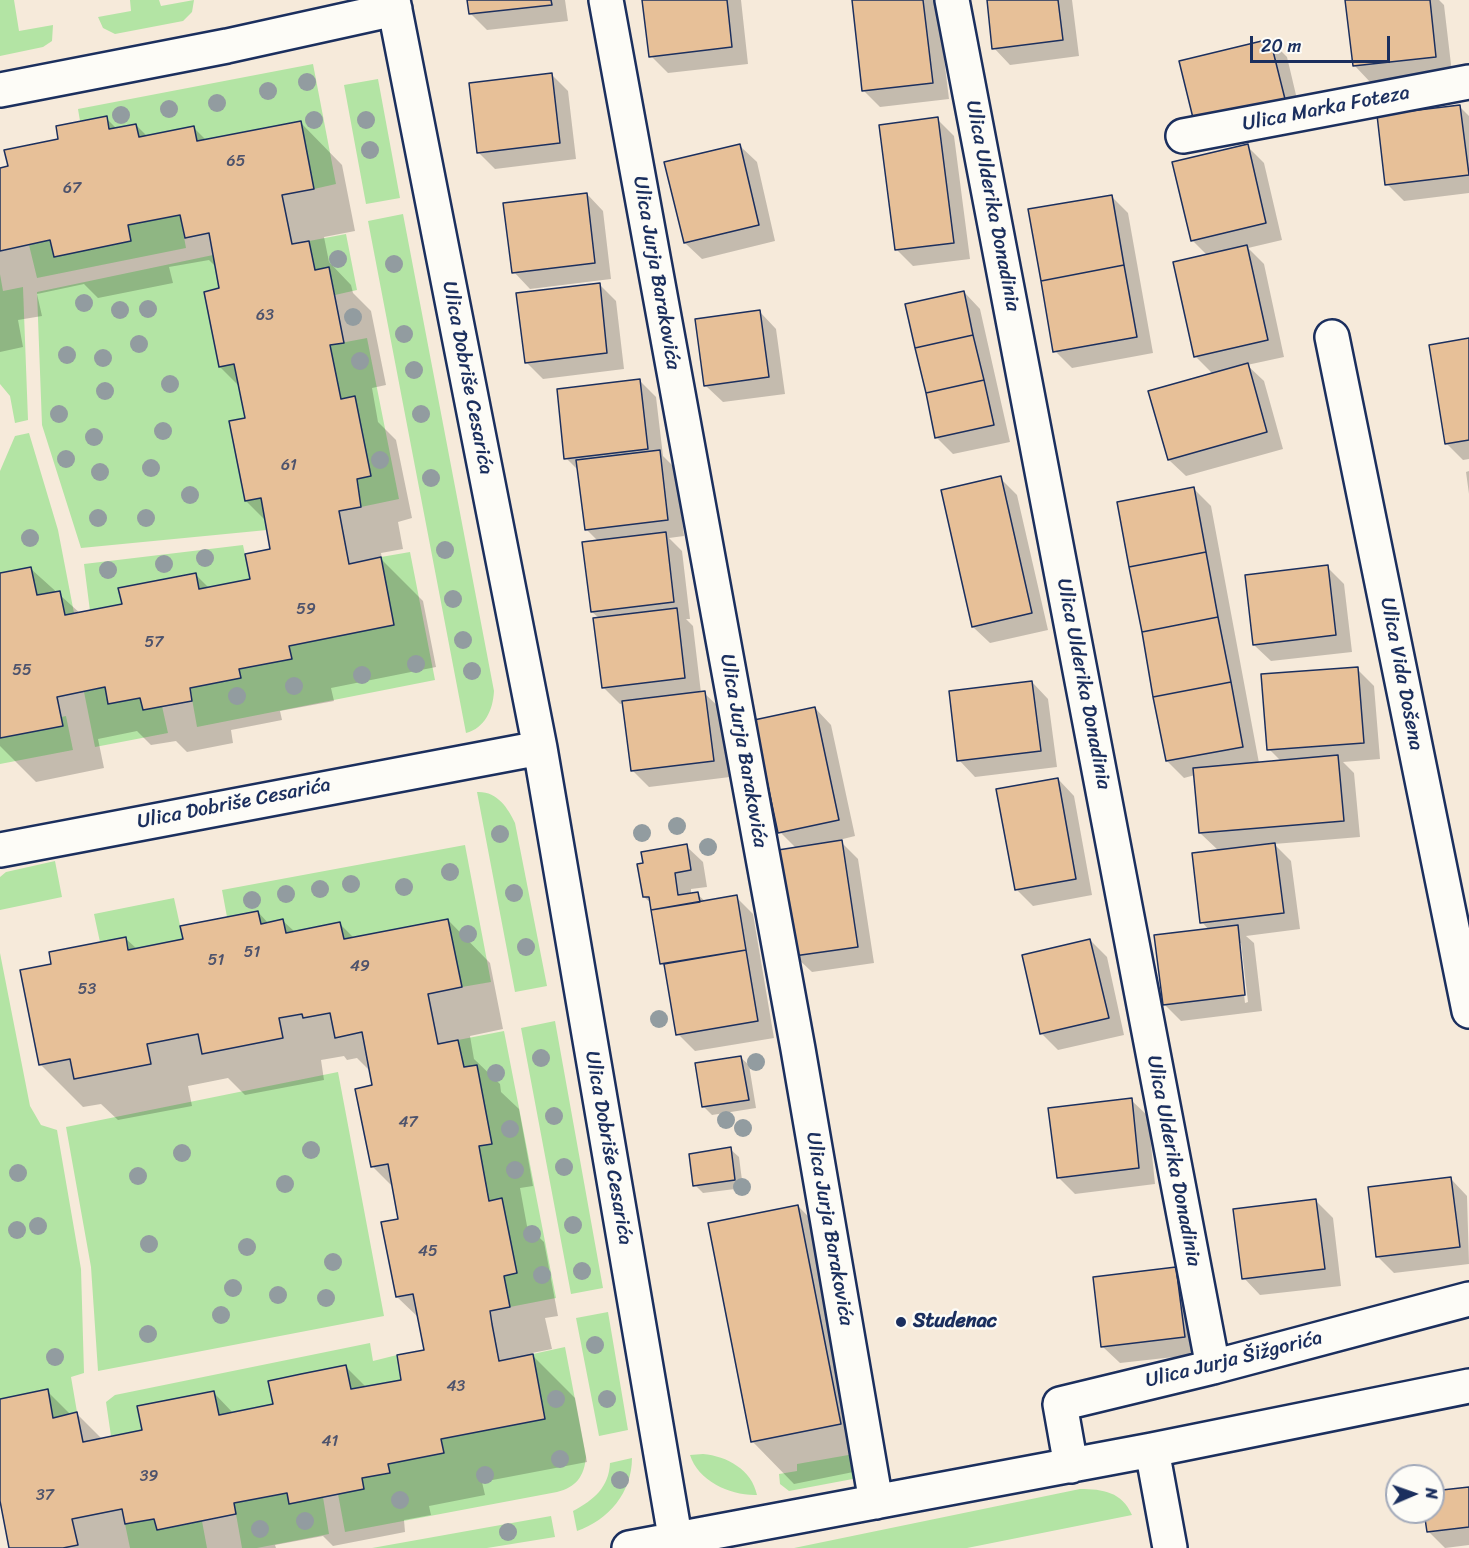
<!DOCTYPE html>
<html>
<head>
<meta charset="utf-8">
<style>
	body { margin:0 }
	#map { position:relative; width:1469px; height:1548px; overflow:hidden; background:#f6eada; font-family:Sriracha,sans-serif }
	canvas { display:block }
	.north { position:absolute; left:1385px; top:1464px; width:60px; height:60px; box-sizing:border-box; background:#fdfcf7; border:2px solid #a3aaba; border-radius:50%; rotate:88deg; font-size:16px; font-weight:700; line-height:24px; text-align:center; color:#1b2f5e }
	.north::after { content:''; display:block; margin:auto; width:21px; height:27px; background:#1b2f5e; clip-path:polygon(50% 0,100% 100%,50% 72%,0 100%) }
	.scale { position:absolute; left:1250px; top:36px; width:140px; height:27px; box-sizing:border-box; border:3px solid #1b2f5e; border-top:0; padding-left:8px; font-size:18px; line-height:21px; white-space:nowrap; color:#1b2f5e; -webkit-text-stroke:4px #fdfcf7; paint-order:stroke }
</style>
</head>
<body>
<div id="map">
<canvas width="1469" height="1548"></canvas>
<div class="north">N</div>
<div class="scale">20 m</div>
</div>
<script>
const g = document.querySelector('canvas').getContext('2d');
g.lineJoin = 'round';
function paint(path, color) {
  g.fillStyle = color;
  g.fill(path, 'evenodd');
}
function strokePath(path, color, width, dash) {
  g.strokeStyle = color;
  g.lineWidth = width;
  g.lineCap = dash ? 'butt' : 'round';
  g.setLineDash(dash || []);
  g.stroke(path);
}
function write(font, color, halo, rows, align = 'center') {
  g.font = font + ' Sriracha,sans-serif';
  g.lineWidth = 5;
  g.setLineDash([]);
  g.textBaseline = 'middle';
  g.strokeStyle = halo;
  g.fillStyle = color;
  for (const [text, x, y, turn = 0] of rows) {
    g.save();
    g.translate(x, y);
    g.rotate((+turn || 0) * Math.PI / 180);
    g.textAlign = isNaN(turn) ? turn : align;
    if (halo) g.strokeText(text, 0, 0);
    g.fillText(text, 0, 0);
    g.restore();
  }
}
const green = new Path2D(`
	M0,0H14L19,31L53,25L52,41L43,47L0,56Z
	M130,0H159L161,6L194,0L192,12L183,21L115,34L103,28L98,17L131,11Z
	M313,64L336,184L314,189L300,121L197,141L139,137L136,124L109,129L107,116L80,121L78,109Z
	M378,79L400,198L366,204L344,85Z
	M403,214L494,691C493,710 485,728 466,733L368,221Z
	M180,215L186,248L37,278L29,245L50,240L54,256L131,241L128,225Z
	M346,234L357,290L335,295L329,267L315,270L309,241Z
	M213,255L219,288L204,292L219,367L234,364L245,418L229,421L245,501L261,498L267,530L81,548L42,425L37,292Z
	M0,274L3,291L23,287L28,420L15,423L10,396L0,384Z
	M367,338L399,499L361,507L357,479L370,476L355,396L341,399L330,345Z
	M29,433L58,530L74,613L65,615L60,591L37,595L31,567L0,573V471L15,436Z
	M243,545L250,579L199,589L195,573L119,588L122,604L90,611L84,564Z
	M410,552L435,680L197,727L190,688L239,669L292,659L289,646L394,625L381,557Z
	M105,687L108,704L140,698L143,710L162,706L168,733L95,747L84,692Z
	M66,716L73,750L0,764V738L62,726L61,717Z
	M477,792C497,791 508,808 515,823L547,986L515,992Z
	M465,845L491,982L462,987L448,919L344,939L340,922L286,933L283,919L261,924L258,911L227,917L222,890Z
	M55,861L62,897L0,910V877L6,872Z
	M174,898L183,939L128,950L126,937L100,942L94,914Z
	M0,953L30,1106L41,1125L57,1130L81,1269L84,1373L71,1377L77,1412L53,1418L47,1390L0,1399Z
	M555,1021L603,1288L571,1294L521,1028Z
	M504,1031L556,1298L510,1307L504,1276L517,1273L502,1199L489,1201L458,1040Z
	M338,1072L384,1316L98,1371L91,1267L66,1127Z
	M608,1312L628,1430L599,1436L576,1318Z
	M370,1343L373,1361L397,1355L401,1380L351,1389L346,1365L269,1381L273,1404L219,1415L214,1391L137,1406L142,1430L111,1436L106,1402L115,1395Z
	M565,1347L586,1457C584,1477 576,1487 557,1492L345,1532L338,1494L364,1489L362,1478L389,1473L388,1464L441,1439L545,1419L533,1354Z
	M703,1454C727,1456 752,1470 757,1495C731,1496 698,1481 690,1455Z
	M854,1454L858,1478L789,1491L780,1484L779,1474L797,1471V1464Z
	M632,1458C632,1492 609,1520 577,1531L573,1511C594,1500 609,1487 610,1463Z
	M1080,1489C1103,1489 1122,1492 1132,1515L967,1548H794Z
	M287,1493L289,1504L323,1497L329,1534L257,1548H242L234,1503Z
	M551,1516L555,1537L487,1548H372Z
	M154,1519L157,1530L202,1521L207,1548H130L125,1524Z`);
const shadow = new Path2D(`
	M469,0H565L568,21L487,30L470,13Z
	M644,0H741L748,64L668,73L651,56Z
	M853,0H937L949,99L880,107L864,91Z
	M988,0H1072L1079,56L1010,65L994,48Z
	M1346,0H1439L1444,5L1452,73L1371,83L1355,66Z
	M1270,40L1287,57L1301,116L1212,138Z
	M551,74L568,91L576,159L495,169L478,152Z
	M1460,107L1469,116V193L1404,201L1387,184Z
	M106,118L117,129L136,125L148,137L194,128L207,141L300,122L342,165L355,231L324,237L329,262L351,285L353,293L371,311L386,385L372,388L378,422L396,440L412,518L398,522L403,549L381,553L382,560L423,601L436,667L331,688L334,701L280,711L282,720L231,730L233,743L187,752L176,741L151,745L137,731L98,739L104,768L36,782L0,746V575L31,569L81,614L124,605L195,574L209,588L251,580L272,550L267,522L246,501L247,419L240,387L220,367L221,290L217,268L209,260L169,267L173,283L98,298L84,284L37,294L42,316L18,320L23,347L0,352V169L10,167Z
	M937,119L954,136L970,259L913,266L896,249Z
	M740,146L757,162L775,241L702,259L685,243Z
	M1247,146L1264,163L1282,240L1248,248L1264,264L1284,357L1247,365L1264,381L1283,449L1186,476L1169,460L1213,374L1195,356L1208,256L1193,241Z
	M587,194L603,211L611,279L530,289L514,272Z
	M1111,196L1128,213L1153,353L1072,368L1055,351Z
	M599,284L616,301L624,369L543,379L526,362Z
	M964,292L980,309L1010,442L953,454L936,437Z
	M760,312L776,329L785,394L723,402L706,386Z
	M1469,340V459L1463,460L1446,443Z
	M639,380L656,397L663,456L676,469L684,536L669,538L682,551L690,619H686L693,626L701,693H704L721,709L730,777L649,787L632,770L624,703L620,704L603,687L599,618L592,612L599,542L586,529L579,471L566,458Z
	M1469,471V494L1466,472Z
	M1000,478L1017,495L1048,630L990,643L973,627Z
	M1194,489L1211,506L1259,763L1281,761L1269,749L1357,669L1374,686L1380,759L1343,762L1354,773L1360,837L1274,844L1291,861L1300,929L1246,936L1254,943L1262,1011L1181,1021L1164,1004L1209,930L1202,922L1219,851L1200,833L1195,775L1184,778L1167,761ZM1238,943H1241L1248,1002L1245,1003Z
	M1327,567L1344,584L1352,652L1271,661L1254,645Z
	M1032,682L1048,699L1057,767L975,777L959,760Z
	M815,708L831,725L855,836L839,840L858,859L874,963L812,972L795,956L797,849L780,832Z
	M1058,779L1074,796L1092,895L1033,906L1016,889Z
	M686,846L703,862L707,887L691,889V895L697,894L706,902L736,897L753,914L774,1038L695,1051L678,1034L666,968L661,963L652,904L644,897Z
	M258,912L269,924L283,921L295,932L340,924L355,939L448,920L490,963L503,1029L470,1036L474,1059L500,1084L501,1092L519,1109L533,1186L520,1188L527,1226L544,1242L558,1316L545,1318L552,1349L532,1353V1355L575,1398L587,1462L482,1482L485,1495L429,1506L431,1515L404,1520L405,1532L333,1546L323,1536L275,1545L276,1548H11L0,1493V1400L47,1391L71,1415L77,1414L102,1439L143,1431L214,1393L234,1414L275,1406L346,1367L367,1388L403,1381L425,1351L419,1318L397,1297L400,1220L394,1188L372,1166L374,1086L371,1072L357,1058L347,1060L344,1056L321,1060L324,1080L245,1095L228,1078L188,1086L192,1106L118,1120L101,1104L83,1107L41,1065L53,965L125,938L137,949L185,940Z
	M1090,940L1107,957L1124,1035L1058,1050L1041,1033Z
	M740,1057L749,1065L756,1108L712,1115L704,1107L697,1064Z
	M1131,1100L1148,1116L1155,1184L1075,1194L1058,1177Z
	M730,1149L739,1157L743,1188L703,1193L695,1185Z
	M1451,1179L1467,1196L1469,1264L1394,1273L1377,1256Z
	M1316,1201L1333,1218L1341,1286L1260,1295L1244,1278Z
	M798,1206L840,1249L883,1466L794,1484L752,1441Z
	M1176,1269L1193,1286L1201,1354L1120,1363L1103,1347Z
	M1469,1488V1545L1445,1548L1428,1531L1426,1512H1433V1492Z`);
const building = new Path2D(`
	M467,0H551L552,5L469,14Z
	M642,0H727L732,47L649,57Z
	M852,0H923L933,83L862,91Z
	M987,0H1058L1063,40L992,49Z
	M1345,0H1430L1436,57L1353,66Z
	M1270,39L1285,99L1194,122L1179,61Z
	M552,73L560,143L477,153L469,83Z
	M1460,105L1469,175L1385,185L1377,115Z
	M107,116L109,129L136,124L139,137L194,126L197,141L301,121L314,189L282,195L292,244L309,241L315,270L329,267L344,343L330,345L341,399L355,396L371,476L357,479L361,507L339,511L349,564L381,557L394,625L289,646L292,659L239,669L241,678L190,688L192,701L143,710L140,698L108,704L105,687L57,697L63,726L0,738V573L31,567L37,595L60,591L65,615L122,604L118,588L196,573L199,589L250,579L245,554L270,549L261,498L245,501L229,421L245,418L234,364L219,367L204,292L219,288L209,233L185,238L180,215L128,225L131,241L54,257L50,240L0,251V168L8,166L4,150L58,139L56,126Z
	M938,117L954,243L895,250L879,125Z
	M740,144L759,225L684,243L664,162Z
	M1248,144L1266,223L1191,241L1172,162Z
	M587,193L595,263L512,273L503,203Z
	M1112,195L1124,265L1041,281L1028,209Z
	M1247,245L1268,340L1194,357L1173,262Z
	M1124,265L1137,337L1053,352L1041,281Z
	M600,283L607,353L525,363L516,293Z
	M964,291L973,335L915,348L905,304Z
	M760,310L769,377L704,386L695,319Z
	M973,335L984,380L926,393L915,348Z
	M1469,338V440L1445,444L1429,345Z
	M1248,363L1267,432L1168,460L1148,391Z
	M640,379L648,449L564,459L557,389Z
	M984,380L994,425L935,438L926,393Z
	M660,450L668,520L585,530L576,460Z
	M1001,476L1032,613L972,627L941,490Z
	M1194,487L1206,552L1129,567L1117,502Z
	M666,532L674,602L591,612L582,542Z
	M1206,552L1218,617L1142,632L1129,567Z
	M1328,565L1336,635L1253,645L1245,575Z
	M677,608L685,678L602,688L593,618Z
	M1218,617L1231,682L1153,697L1142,632Z
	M1358,667L1364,743L1267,750L1261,674Z
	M1032,681L1041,751L957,761L949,691Z
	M1231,682L1243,747L1166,761L1153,697Z
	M705,691L714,761L631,771L622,701Z
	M815,707L839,820L778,833L754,720Z
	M1338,755L1344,821L1199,833L1193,768Z
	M1058,778L1076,879L1015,890L996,789Z
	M842,840L858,947L794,956L778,850Z
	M1275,843L1284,913L1200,923L1192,853Z
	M687,844L691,870L675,873L678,895L698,892L700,902L651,910L649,897H643L637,864L643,863L641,852Z
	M737,895L746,950L660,964L651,910Z
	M258,911L261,924L283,919L286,933L340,922L344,939L448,919L462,987L428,994L438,1044L458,1040L464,1067L477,1065L492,1144L479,1146L489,1201L502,1198L517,1273L504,1276L510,1307L490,1311L492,1324L499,1361L533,1354L545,1419L441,1439L444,1453L388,1464L390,1473L362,1478L364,1489L289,1504L287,1493L234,1503L236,1514L157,1530L154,1519L125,1524L122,1509L72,1519L78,1545L63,1548H9L0,1501V1399L48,1389L53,1418L77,1412L83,1442L142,1430L137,1406L214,1391L219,1415L273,1404L268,1381L301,1374L346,1365L351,1389L401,1380L397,1355L424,1350L413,1294L396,1297L381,1222L398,1219L388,1164L371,1167L355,1089L372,1085L362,1032L335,1038L330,1013L303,1018L302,1014L279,1018L283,1038L202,1054L198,1034L147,1044L151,1064L74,1079L70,1059L39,1065L20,970L51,964L49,952L126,937L128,950L183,939L180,926Z
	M1238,925L1245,995L1163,1005L1154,935Z
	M1090,939L1109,1018L1040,1034L1022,955Z
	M746,950L758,1021L676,1035L664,964Z
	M741,1056L749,1100L702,1107L695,1063Z
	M1132,1098L1139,1168L1057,1178L1048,1108Z
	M731,1147L735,1180L693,1186L689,1154Z
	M1451,1177L1460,1247L1376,1257L1368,1187Z
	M1316,1199L1325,1269L1242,1279L1233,1209Z
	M798,1205L841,1424L751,1442L708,1223Z
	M1176,1267L1185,1337L1101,1347L1093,1277Z
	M1469,1487V1527L1427,1532L1424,1512H1433V1491Z`);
const minor = new Path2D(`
	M393,0L540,748L677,1548
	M606,0L798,1049L876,1502
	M952,0L1213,1367
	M0,90L227,46L395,9
	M1183,136L1469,82
	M1332,337L1469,1011
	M0,850L540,748
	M1152,1450L1170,1548
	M1071,1466L1060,1404L1213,1367L1469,1299
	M629,1548L1152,1450L1469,1386`);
const trees = [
	[307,82],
	[268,91],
	[217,103],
	[169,109],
	[121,115],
	[314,120],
	[366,120],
	[370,150],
	[338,259],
	[394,264],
	[84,303],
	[148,309],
	[120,310],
	[353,317],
	[404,334],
	[139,344],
	[67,355],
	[103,358],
	[360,361],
	[414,370],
	[170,384],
	[105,391],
	[59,414],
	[421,414],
	[163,431],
	[94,437],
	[66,459],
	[380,460],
	[151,468],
	[100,472],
	[431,478],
	[190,495],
	[98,518],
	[146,518],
	[30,538],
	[445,550],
	[205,558],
	[164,564],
	[108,570],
	[453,599],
	[463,640],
	[416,664],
	[472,671],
	[362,675],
	[294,686],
	[237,696],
	[677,826],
	[642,833],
	[500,834],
	[708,847],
	[450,872],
	[351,884],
	[404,887],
	[320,889],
	[514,893],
	[286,894],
	[252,900],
	[468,934],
	[526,947],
	[659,1019],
	[541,1058],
	[756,1062],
	[496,1073],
	[554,1116],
	[726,1120],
	[743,1128],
	[510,1129],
	[311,1150],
	[182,1153],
	[564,1167],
	[515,1170],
	[18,1173],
	[138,1176],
	[285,1184],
	[742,1187],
	[573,1225],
	[38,1226],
	[17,1230],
	[532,1234],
	[149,1244],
	[247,1247],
	[333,1262],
	[582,1271],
	[542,1275],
	[233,1288],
	[278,1295],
	[326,1298],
	[221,1315],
	[148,1334],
	[595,1345],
	[55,1357],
	[556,1399],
	[607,1399],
	[560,1459],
	[485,1475],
	[620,1480],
	[400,1500],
	[305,1521],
	[260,1529],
	[508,1532]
];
const markers = [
	[901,1322,6,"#1b2f5e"]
];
const numberNames = [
	["65",236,162],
	["67",72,189],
	["63",265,316],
	["61",289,466],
	["59",306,610],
	["57",154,643],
	["55",22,671],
	["51",252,953],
	["51",216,961],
	["49",360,967],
	["53",87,990],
	["47",408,1123],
	["45",428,1252],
	["43",456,1387],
	["41",330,1442],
	["39",149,1477],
	["37",45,1496]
];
const streetNames = [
	["Ulica Marka Foteza",1326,109,-11],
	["Ulica Ulderika Donadinia",992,206,79],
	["Ulica Jurja Barakovića",656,273,80],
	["Ulica Dobriše Cesarića",467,378,79],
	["Ulica Vida Došena",1401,674,79],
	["Ulica Ulderika Donadinia",1083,684,79],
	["Ulica Jurja Barakovića",743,751,80],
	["Ulica Dobriše Cesarića",234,804,-11],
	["Ulica Dobriše Cesarića",608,1148,80],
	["Ulica Ulderika Donadinia",1173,1161,79],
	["Ulica Jurja Barakovića",829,1229,80],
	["Ulica Jurja Šižgorića",1234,1360,-14]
];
const poiNames = [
	["Studenac",913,1322]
];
paint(green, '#b3e4a4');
paint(shadow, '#0003');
paint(building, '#e7c098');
strokePath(building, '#1b2f5e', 1.5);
strokePath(minor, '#1b2f5e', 38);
strokePath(minor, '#fdfcf7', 33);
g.fillStyle = '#929ca0';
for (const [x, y] of trees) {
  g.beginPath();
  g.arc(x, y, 9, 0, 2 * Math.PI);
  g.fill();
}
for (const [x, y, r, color] of markers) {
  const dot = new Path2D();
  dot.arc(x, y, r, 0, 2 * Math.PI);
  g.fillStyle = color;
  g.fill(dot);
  strokePath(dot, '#fdfcf7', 2);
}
write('16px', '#4e536c', null, numberNames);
write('20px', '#1b2f5e', '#fdfcf7', streetNames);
write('bold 20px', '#1b2f5e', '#fdfcf7', poiNames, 'left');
</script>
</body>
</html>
